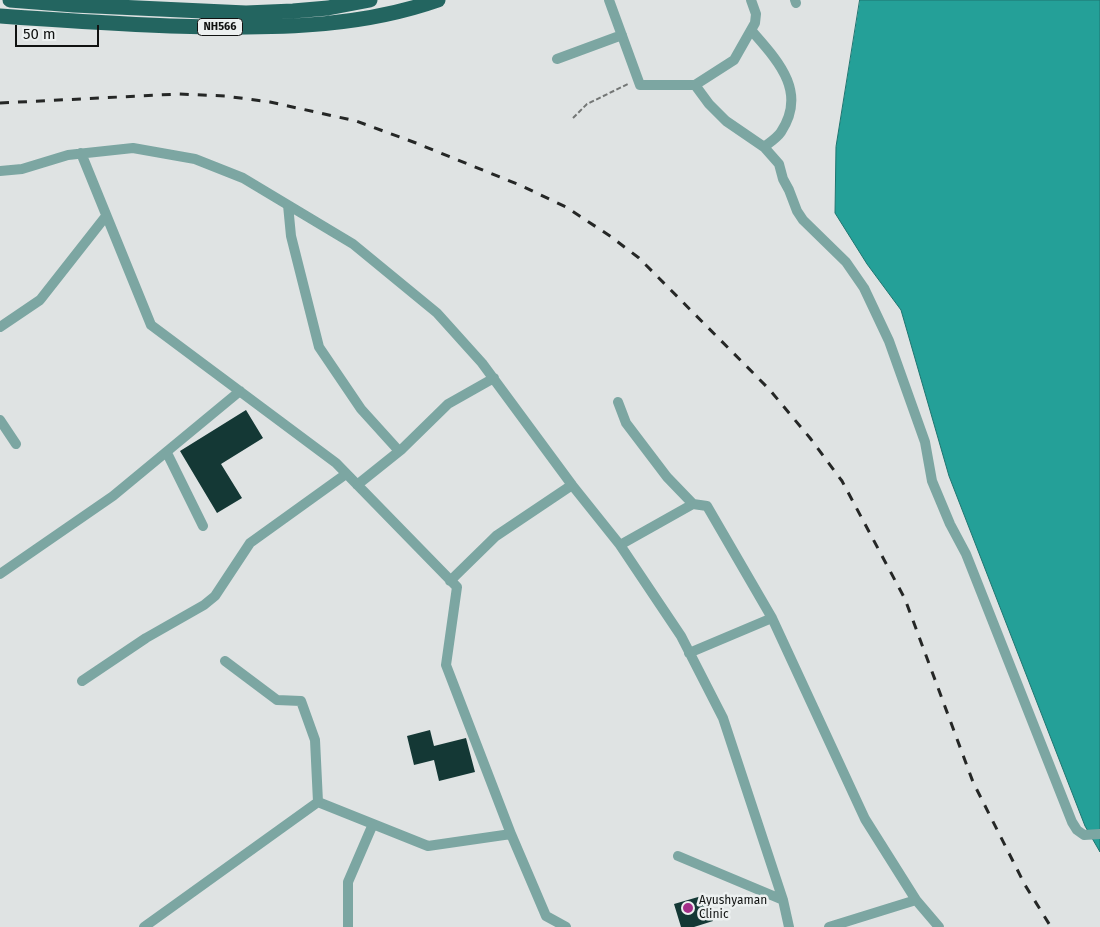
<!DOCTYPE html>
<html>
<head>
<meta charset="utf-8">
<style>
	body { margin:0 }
	#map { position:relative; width:1100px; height:927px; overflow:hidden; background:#dfe3e3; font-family:"Fira Sans",sans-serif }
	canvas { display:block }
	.scale { position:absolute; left:15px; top:25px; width:84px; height:22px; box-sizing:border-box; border:2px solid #101211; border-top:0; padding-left:6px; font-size:15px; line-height:18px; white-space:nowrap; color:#101211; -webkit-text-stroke:4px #ecf0f0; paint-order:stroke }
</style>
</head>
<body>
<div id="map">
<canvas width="1100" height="927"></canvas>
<div class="scale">50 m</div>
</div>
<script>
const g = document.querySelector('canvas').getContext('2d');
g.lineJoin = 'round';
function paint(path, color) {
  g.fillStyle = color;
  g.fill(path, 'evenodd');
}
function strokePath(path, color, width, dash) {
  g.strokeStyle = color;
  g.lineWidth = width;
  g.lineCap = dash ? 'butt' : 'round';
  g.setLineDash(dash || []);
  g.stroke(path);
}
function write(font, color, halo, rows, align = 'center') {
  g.font = font + ' "Fira Sans",sans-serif';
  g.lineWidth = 5;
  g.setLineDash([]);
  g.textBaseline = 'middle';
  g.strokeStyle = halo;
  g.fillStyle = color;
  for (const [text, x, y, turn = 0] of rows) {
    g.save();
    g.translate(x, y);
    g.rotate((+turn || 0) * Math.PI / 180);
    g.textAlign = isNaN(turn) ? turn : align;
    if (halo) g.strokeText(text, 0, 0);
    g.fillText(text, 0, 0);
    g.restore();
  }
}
const water = new Path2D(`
	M860,0H1100V852L1085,826L949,476L901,310L867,264L835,213L836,147Z`);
const building = new Path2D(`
	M246,410L263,438L221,464L242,498L217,513L180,451Z
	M430,730L434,746L466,738L475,772L439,781L434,760L414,765L407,736Z
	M705,895L713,921L694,927H681L674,904Z`);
const path = new Path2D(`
	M573,118L587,104L628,84`);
const minor = new Path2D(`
	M609,0L640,85H695L734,60L755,23L756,14L751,0
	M795,0L796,3
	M751,30C777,60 808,91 781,132C777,138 769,143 764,147
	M557,59L622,35
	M695,85L709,104L726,121L764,147L779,164L783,179L789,190L797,211L803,220L846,262L864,288L889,341L925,442L932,481L950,524L966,554L1072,822L1077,830L1084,835L1100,834
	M81,153L151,325L336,463L457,587L446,665L511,834
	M0,171L22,169L68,155L133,148L195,159L243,178L353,244L437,313L482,363L572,485L620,545L681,636L723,718L783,900L789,927
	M288,205L291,236L319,347L361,409L399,451
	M0,327L40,300L106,216
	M618,402L626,423L667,477L693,504
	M0,420L16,444
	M167,453L203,526
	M357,485L402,449L448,404L494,378
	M620,545L693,504L707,506L772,618L865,819L916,900L939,927
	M0,574L113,496L240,391
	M450,581L496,536L572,485
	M689,653L772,618
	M82,681L146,638L204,605L215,596L250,543L346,474
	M318,802L428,846L511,834L546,916L566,927
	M678,856L783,900
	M144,927L318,802L315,740L301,701L277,700L225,661
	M348,927V882L373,824
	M829,927L916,900`);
const trunk = new Path2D(`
	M10,0L74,5L246,13L293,11L328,8L370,0
	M0,16C70,21 139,26 209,27C287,28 364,26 438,0`);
const rail = new Path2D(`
	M0,103L179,94L225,96L270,102L356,121L416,143L522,186L566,207L610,236L639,258L769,389L810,438L842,481L905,599L973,782L1025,885L1051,927`);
const markers = [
	[688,908,6,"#a32f89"]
];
const shields = [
	[220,27,45]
];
const shieldNames = [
	["NH566",220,27]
];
const poiNames = [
	["Ayushyaman",699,901],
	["Clinic",699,915]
];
paint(water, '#24a098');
strokePath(water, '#1e7570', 1);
paint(building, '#143835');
strokePath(path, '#737675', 2, [5, 2.5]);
strokePath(minor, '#7ca6a2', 10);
strokePath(trunk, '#236560', 15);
strokePath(rail, '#252726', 3, [9, 9]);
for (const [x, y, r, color] of markers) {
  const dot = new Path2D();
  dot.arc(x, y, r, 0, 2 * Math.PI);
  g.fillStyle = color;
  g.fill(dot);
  strokePath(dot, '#ecf0f0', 2);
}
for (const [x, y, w] of shields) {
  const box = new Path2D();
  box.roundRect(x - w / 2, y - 8.5, w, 17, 4);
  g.fillStyle = '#ecf0f0';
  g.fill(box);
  strokePath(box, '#101211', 1);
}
write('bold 11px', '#101211', null, shieldNames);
write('12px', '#101211', '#ecf0f0', poiNames, 'left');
</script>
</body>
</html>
